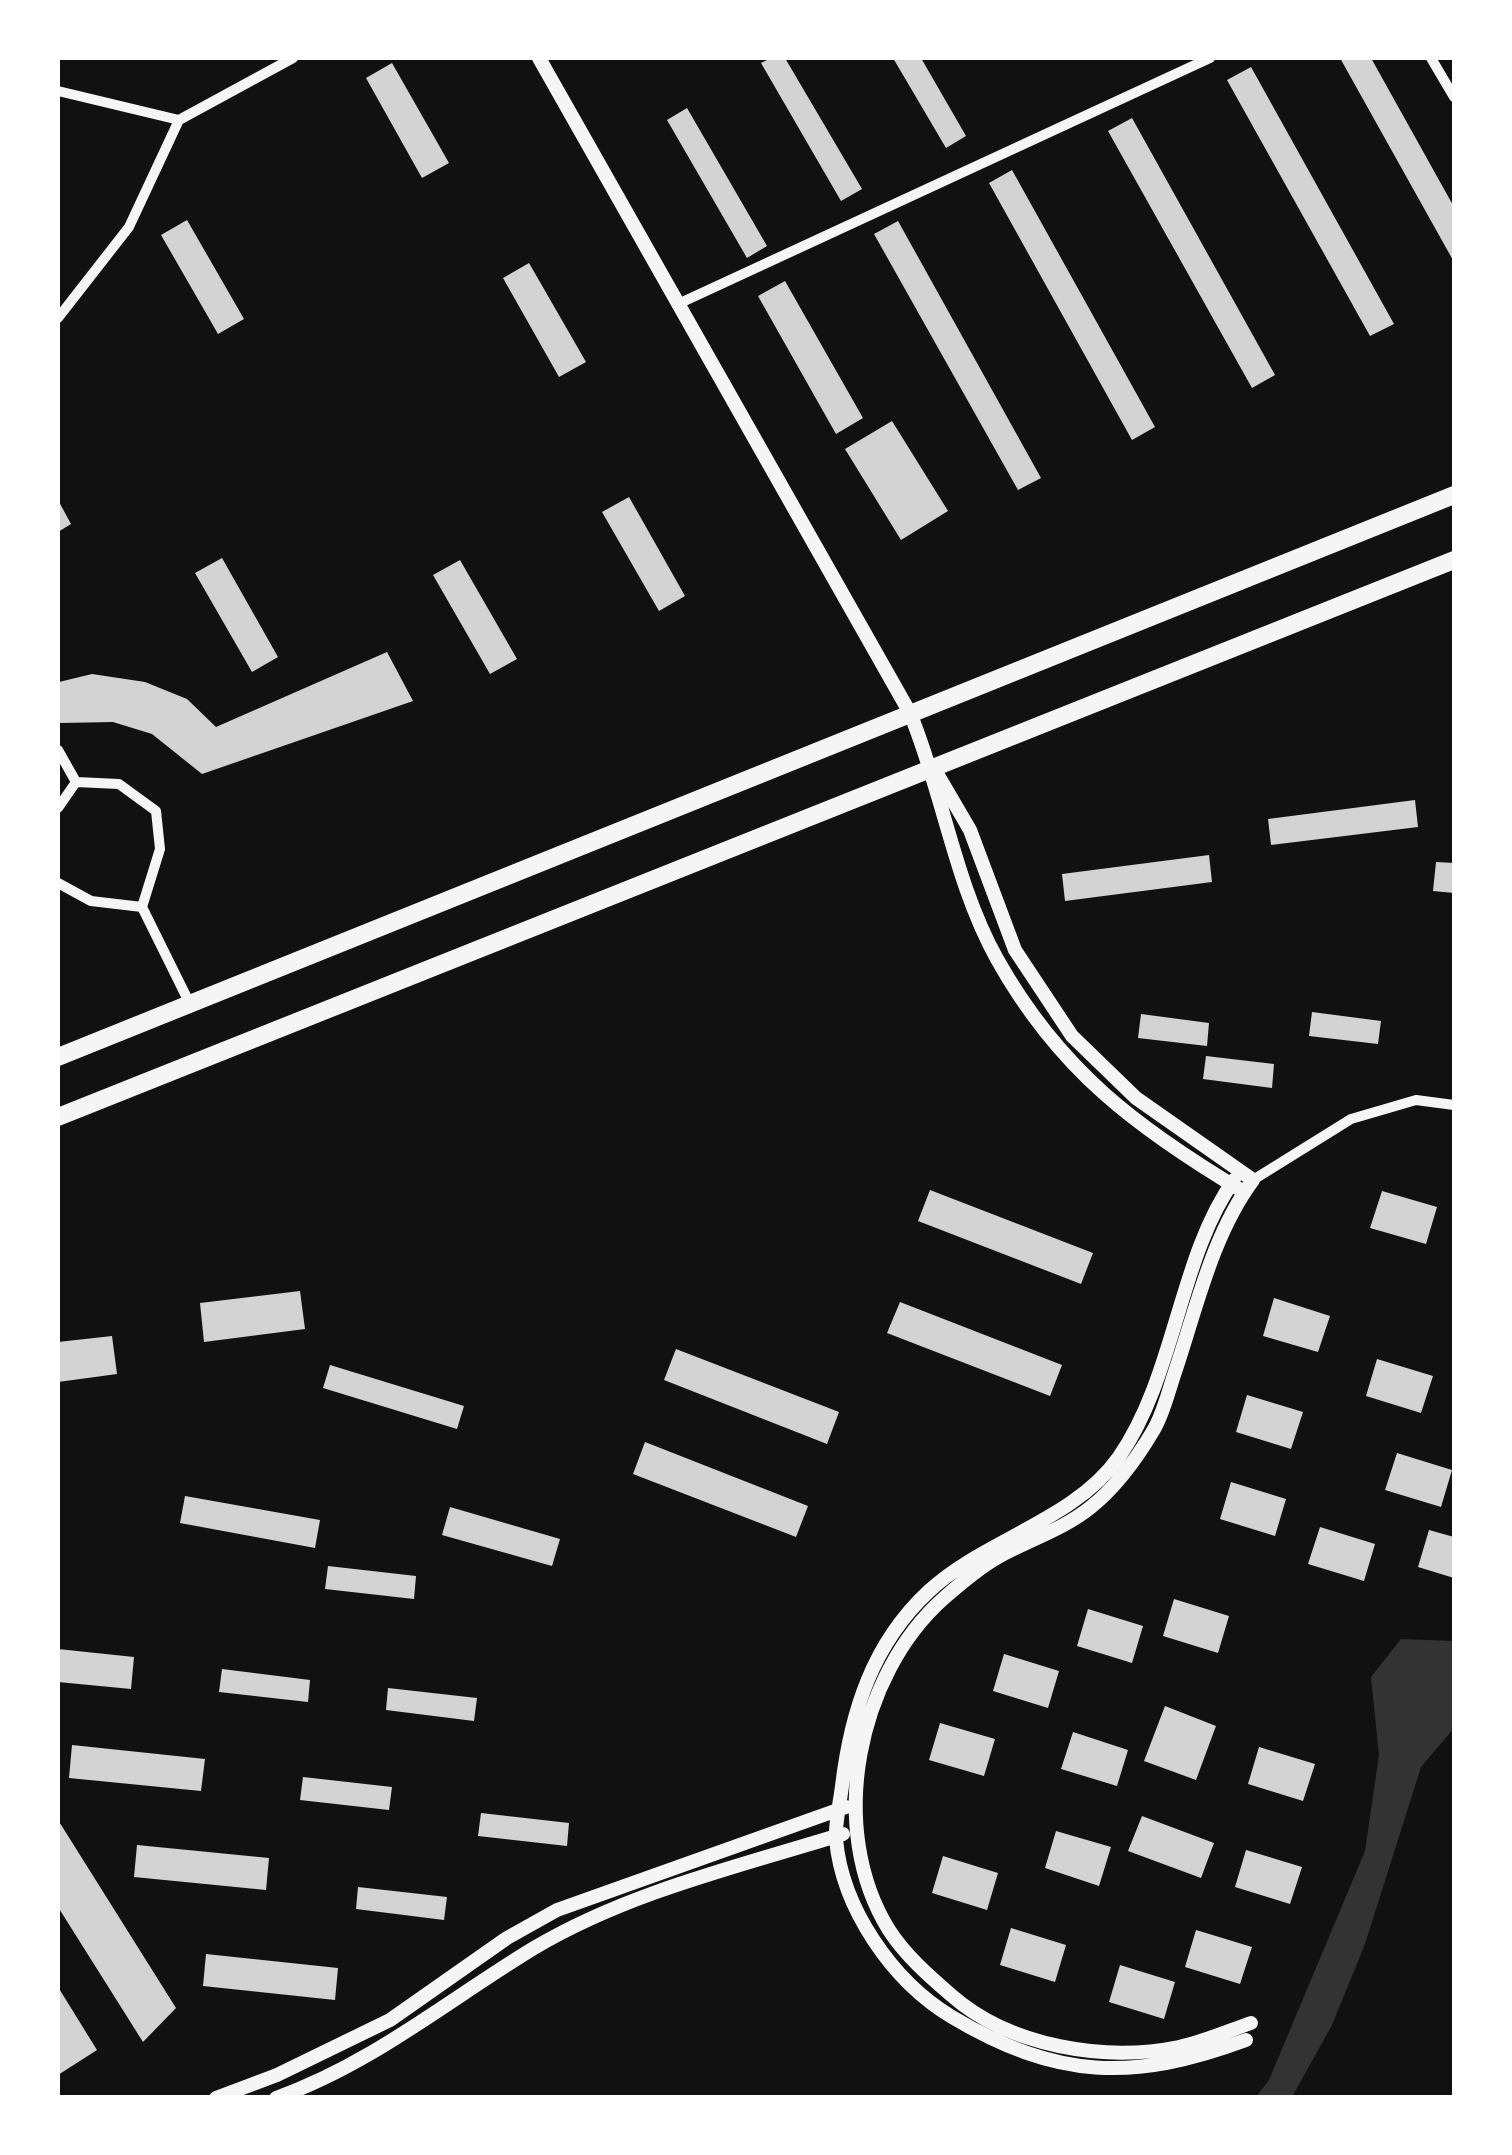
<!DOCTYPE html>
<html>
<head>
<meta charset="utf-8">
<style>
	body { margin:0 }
	#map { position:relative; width:1512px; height:2155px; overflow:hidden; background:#111; font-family:"Golos Text",sans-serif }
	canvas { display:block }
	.frame { position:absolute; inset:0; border:60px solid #fff; pointer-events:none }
</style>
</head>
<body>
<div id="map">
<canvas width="1512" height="2155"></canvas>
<div class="frame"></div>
</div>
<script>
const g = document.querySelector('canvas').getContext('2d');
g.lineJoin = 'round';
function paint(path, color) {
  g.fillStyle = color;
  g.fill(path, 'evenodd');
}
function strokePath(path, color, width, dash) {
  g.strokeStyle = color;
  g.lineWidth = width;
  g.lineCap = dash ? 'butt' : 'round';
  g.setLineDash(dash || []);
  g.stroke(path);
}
const water = new Path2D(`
	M1401,1639L1454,1641V1728L1421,1767L1365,1944L1332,2025L1292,2097H1256L1269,2080L1365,1851L1379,1755L1371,1677Z`);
const building = new Path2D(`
	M771,58H785L862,189L841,201L761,63Z
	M893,58H921L966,136L946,148Z
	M1340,58H1371L1454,207V262Z
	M392,63L449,163L422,178L366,78Z
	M1251,67L1394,324L1370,336L1227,80Z
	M687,108L767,246L747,258L667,120Z
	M1132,118L1275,375L1252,388L1108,131Z
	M1012,170L1155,427L1132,440L989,183Z
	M187,220L244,319L218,334L161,235Z
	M898,221L1041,478L1018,490L874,234Z
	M529,263L586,362L559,377L503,278Z
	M785,281L863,418L836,434L758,296Z
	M892,421L948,511L901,540L845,449Z
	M629,497L685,596L659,611L602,512Z
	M58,500L71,524L58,532Z
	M222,558L278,657L252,672L195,573Z
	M460,560L517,659L490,674L433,575Z
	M387,652L413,701L202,774L152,734L113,722L60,723L59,682L92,674L145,682L187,699L216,727Z
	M1415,800L1418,827L1271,845L1268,819Z
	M1209,855L1212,882L1065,901L1062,874Z
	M1436,862L1454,863V893L1433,891Z
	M1312,1012L1381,1021L1378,1044L1309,1036Z
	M1141,1014L1209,1023L1207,1046L1138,1038Z
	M1206,1056L1274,1064L1272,1088L1203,1079Z
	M930,1190L1093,1253L1081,1284L918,1221Z
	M1382,1191L1437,1207L1426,1244L1370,1228Z
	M300,1291L305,1329L204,1342L200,1303Z
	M1274,1298L1330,1316L1318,1352L1263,1336Z
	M900,1302L1062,1365L1050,1396L887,1333Z
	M112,1336L117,1374L58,1382V1342Z
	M676,1349L839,1412L827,1444L664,1380Z
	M1377,1359L1433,1376L1421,1413L1366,1396Z
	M330,1365L464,1406L457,1429L323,1388Z
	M1247,1395L1303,1412L1291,1449L1236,1432Z
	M645,1442L808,1506L796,1537L633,1474Z
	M1397,1453L1452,1470L1441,1507L1385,1490Z
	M1231,1482L1286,1499L1275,1536L1220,1519Z
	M185,1496L320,1520L315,1548L180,1523Z
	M450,1507L560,1539L552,1566L442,1535Z
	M1320,1527L1375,1544L1364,1581L1308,1564Z
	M1429,1530L1454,1537V1578L1418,1567Z
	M328,1566L416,1576L414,1599L325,1589Z
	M1174,1599L1229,1616L1218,1653L1163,1636Z
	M1088,1609L1143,1626L1132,1663L1077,1646Z
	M58,1649L134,1657L131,1689L58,1682Z
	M1004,1654L1059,1671L1048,1708L993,1691Z
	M222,1669L310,1680L308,1702L219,1692Z
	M388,1688L477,1698L474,1721L386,1710Z
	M1165,1706L1216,1726L1196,1780L1144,1761Z
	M940,1723L995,1739L984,1776L929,1760Z
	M1073,1732L1128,1750L1117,1786L1061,1769Z
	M72,1745L205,1759L201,1791L69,1778Z
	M1259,1747L1315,1764L1303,1801L1248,1784Z
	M303,1777L392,1787L389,1810L300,1800Z
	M481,1813L569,1823L567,1846L478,1836Z
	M1142,1816L1214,1843L1201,1878L1128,1851Z
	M58,1820L176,2008L143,2042L58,1907Z
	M1056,1831L1111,1847L1099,1886L1045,1868Z
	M137,1845L269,1858L266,1890L134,1877Z
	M1246,1850L1302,1867L1290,1904L1235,1887Z
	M943,1856L998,1873L987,1910L932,1893Z
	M358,1887L447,1897L444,1920L356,1909Z
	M1011,1928L1066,1945L1055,1982L1000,1965Z
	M1196,1930L1252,1947L1240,1984L1185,1967Z
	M206,1954L338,1968L335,2000L203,1986Z
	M1120,1965L1175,1982L1164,2019L1109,2002Z
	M58,1987L97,2050L58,2075Z`);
const minor = new Path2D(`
	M1431,58L1454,97
	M58,91L179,120
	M678,304L1210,58
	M58,318L129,227L179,120L293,58
	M58,750L76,782
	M58,808L76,782
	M58,883L91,901L142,907L160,849L156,811L119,784L76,782
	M142,907L190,1004
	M1253,1180L1351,1119L1416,1100L1454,1105`);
const tertiary = new Path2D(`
	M539,58L910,713C943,793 955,884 997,959C1059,1070 1137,1128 1244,1192
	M932,765L970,830L1015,950L1072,1036L1136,1098L1253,1180C1212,1235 1196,1310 1174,1375C1168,1393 1163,1415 1153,1431C1137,1458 1116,1487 1091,1507C1064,1529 1029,1540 998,1557C980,1567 960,1584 944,1598C857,1675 826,1829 889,1930C905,1955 929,1976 951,1995C1010,2047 1105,2062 1179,2047C1203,2042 1228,2031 1251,2023
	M1234,1180C1179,1257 1176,1374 1119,1457C1074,1521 985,1539 929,1591C872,1644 851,1712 842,1786C840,1803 835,1822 836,1839C842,1908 892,1981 952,2017C1056,2079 1133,2082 1246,2040
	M216,2098L277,2075L390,2020L507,1938L557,1910L846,1807
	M276,2098C372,2064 448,2000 534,1948C628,1892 740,1866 843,1834`);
const trunk = new Path2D(`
	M58,1057L1454,495
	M58,1117L1454,560`);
paint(water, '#333');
paint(building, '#d3d3d3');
strokePath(minor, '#f5f5f5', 10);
strokePath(tertiary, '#f5f5f5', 14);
strokePath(trunk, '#f5f5f5', 18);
</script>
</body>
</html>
